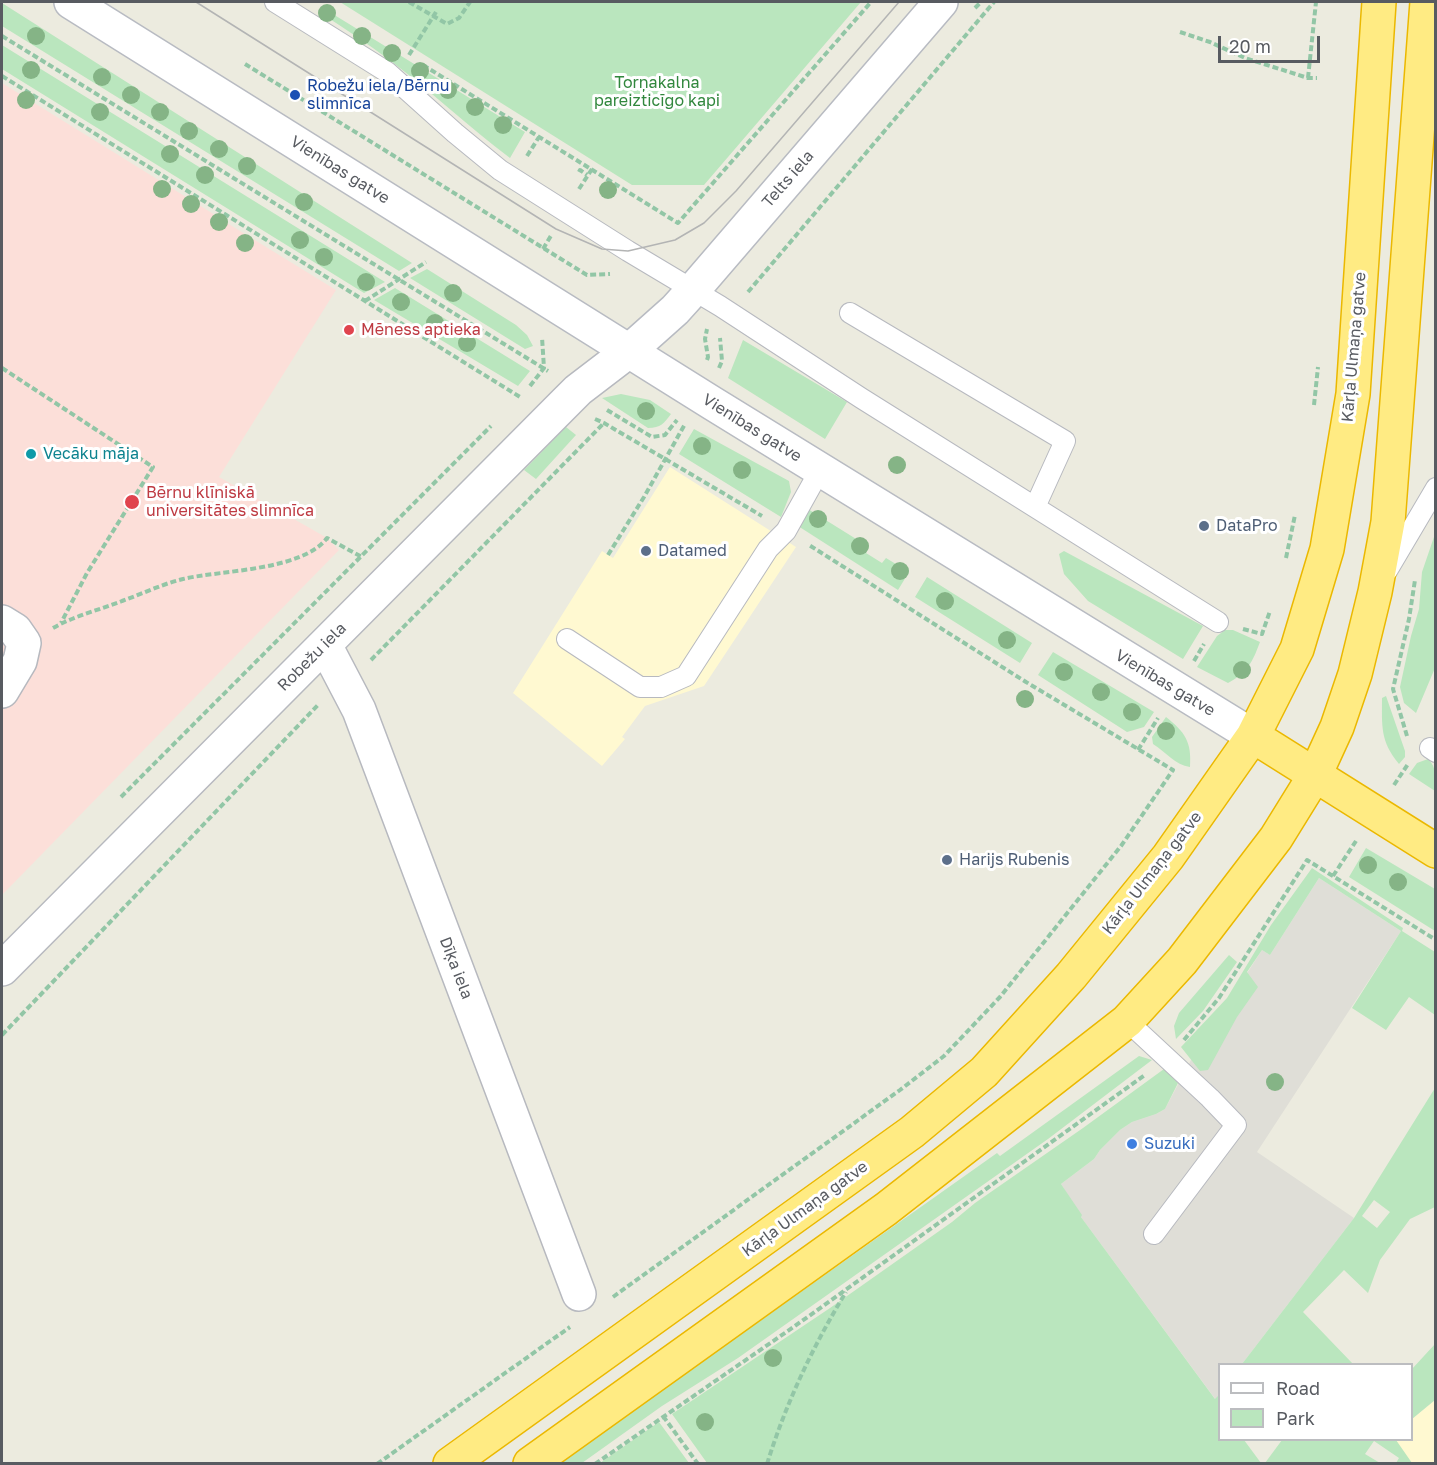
<!DOCTYPE html>
<html>
<head>
<meta charset="utf-8">
<style>
	body { margin:0 }
	#map { position:relative; width:1437px; height:1465px; overflow:hidden; background:#ecebdf; font-family:"Golos Text",sans-serif }
	canvas { display:block }
	.frame { position:absolute; inset:0; border:3px solid #585b61; pointer-events:none }
	.legend { position:absolute; left:1218px; top:1363px; width:195px; height:78px; box-sizing:border-box; background:#fff; border:2px solid #bcbdc0; margin:0; padding:8px 10px; list-style:none; font-size:18px; color:#585b61 }
	.legend li { display:flex; align-items:center; gap:12px; height:30px }
	.legend b { width:30px; border:2px solid #bcbdc0 }
	.scale { position:absolute; left:1218px; top:36px; width:102px; height:27px; box-sizing:border-box; border:3px solid #585b61; border-top:0; padding-left:8px; font-size:18px; line-height:21px; white-space:nowrap; color:#585b61; -webkit-text-stroke:4px #fff; paint-order:stroke }
</style>
</head>
<body>
<div id="map">
<canvas width="1437" height="1465"></canvas>
<div class="frame"></div>
<ul class="legend">
<li><b style="height:8px;background:#fff"></b>Road</li>
<li><b style="height:16px;background:#bae6be"></b>Park</li>
</ul>
<div class="scale">20 m</div>
</div>
<script>
const g = document.querySelector('canvas').getContext('2d');
g.lineJoin = 'round';
function paint(path, color) {
  g.fillStyle = color;
  g.fill(path, 'evenodd');
}
function strokePath(path, color, width, dash) {
  g.strokeStyle = color;
  g.lineWidth = width;
  g.lineCap = dash ? 'butt' : 'round';
  g.setLineDash(dash || []);
  g.stroke(path);
}
function write(font, color, halo, rows, align = 'center') {
  g.font = font + ' "Golos Text",sans-serif';
  g.lineWidth = 6;
  g.setLineDash([]);
  g.textBaseline = 'middle';
  g.strokeStyle = halo;
  g.fillStyle = color;
  for (const [text, x, y, turn = 0] of rows) {
    g.save();
    g.translate(x, y);
    g.rotate((+turn || 0) * Math.PI / 180);
    g.textAlign = isNaN(turn) ? turn : align;
    if (halo) g.strokeText(text, 0, 0);
    g.fillText(text, 0, 0);
    g.restore();
  }
}
const commercial = new Path2D(`
	M670,467L796,547L704,686L645,706L622,737L625,739L602,766L513,693L602,551L613,558Z
	M1435,1400V1463H1403L1390,1440H1412V1419Z`);
const industrial = new Path2D(`
	M1319,878L1401,931L1257,1152L1354,1218L1242,1364H1220L1219,1395L1216,1400L1081,1217L1061,1184L1094,1159L1100,1150L1120,1130L1132,1122L1156,1114L1165,1109L1191,1060L1262,950L1270,955Z`);
const medical = new Path2D(`
	M2,83L215,215L210,223L223,230L227,223L336,290L219,477L308,527L327,538L339,550L2,895Z`);
const green = new Path2D(`
	M340,2H861L704,185H632Z
	M2,3L412,263L399,271L2,26Z
	M323,8L525,132L510,158C469,127 432,92 392,62C368,44 344,28 319,12Z
	M2,45L385,282L364,293L2,69Z
	M427,269L516,325L527,335L533,346L525,349L410,278Z
	M395,288L530,371L518,386L374,300Z
	M743,340L847,402L825,439L728,378Z
	M621,394L650,400L671,414C664,423 661,428 648,428L602,398Z
	M566,427L576,435L536,479L524,470Z
	M694,429L789,481L791,492L781,517L679,454Z
	M808,509L869,547L866,553L882,563L886,558L909,572L898,590L798,526Z
	M1435,534V668L1416,713L1404,703L1400,687L1411,636L1419,609L1422,572Z
	M1064,551L1203,626L1183,659L1088,601L1064,574L1059,554Z
	M927,577L1032,643L1020,663L915,597Z
	M1225,630H1233L1260,642C1252,663 1248,672 1228,683L1197,667L1217,636Z
	M1053,652L1154,712L1144,727L1127,732L1038,675Z
	M1386,696L1405,751V757L1399,764C1380,741 1382,726 1382,698Z
	M1166,717C1185,732 1192,742 1190,767C1175,765 1166,752 1153,744L1152,737Z
	M1428,759C1437,767 1436,780 1435,791L1409,774L1417,763Z
	M1366,848L1435,889V931L1349,877Z
	M1312,868L1403,928L1402,931L1435,952V1015L1409,997L1386,1030L1352,1008L1401,931L1319,878L1270,955L1262,950L1247,972L1258,987L1237,1017L1208,1070L1200,1071L1181,1047L1227,998L1271,925Z
	M1229,955L1237,962L1203,1011L1176,1039L1174,1026L1179,1013Z
	M1139,1056L1152,1060L1048,1139L738,1358L662,1406L582,1463L558,1464L997,1153L1000,1156Z
	M1164,1069L1178,1083L1165,1109L1156,1114L1132,1122L1120,1130L1100,1150L1094,1159L1061,1184L1082,1215L1081,1217L1215,1399L1219,1395L1220,1440H1244L1261,1463H707L672,1414L830,1308L952,1222L975,1203L1083,1128Z
	M1435,1088V1207L1410,1219L1380,1260L1368,1293L1344,1270L1303,1312L1353,1364H1242L1354,1218ZM1374,1200L1390,1212L1377,1228L1362,1216Z
	M1435,1344V1400L1412,1419V1369Z
	M659,1422L689,1463H600Z
	M1282,1440H1396L1412,1463H1396L1399,1458L1374,1441L1365,1454L1380,1463H1265Z`);
const path = new Path2D(`
	M409,2L447,24L459,18L470,2
	M975,8L981,2
	M1180,32L1210,42L1245,58L1308,78H1317
	M2,36L548,371
	M409,55L436,12
	M245,64L587,275L610,274
	M423,65L678,223L871,2
	M2,76L520,397
	M1308,78L1316,2
	M527,156L539,137
	M579,172L580,170L587,175
	M579,189L592,169
	M543,249L552,234
	M748,292L994,2
	M365,301L426,262
	M707,360L708,357L705,339L707,329
	M2,368L153,467L87,573L61,623
	M719,368L722,361L720,338
	M530,386L544,368L542,337
	M1314,405L1318,367
	M607,410L652,437L665,435L677,420
	M595,419L604,423L762,516
	M608,555L644,497L685,424
	M1286,558L1295,515
	M53,628C74,616 99,610 122,601C142,594 162,584 183,579C221,570 302,571 327,538L362,557
	M1243,629L1262,634L1270,611
	M371,660L604,423
	M1194,661L1204,644
	M1407,736L1393,689L1409,619L1415,580
	M1138,750L1158,718
	M1394,785L1408,764
	M121,797L491,426
	M1333,876L1356,841
	M2,1035L318,705
	M1184,1040L1219,998L1307,860L1436,940
	M613,1297L900,1090L944,1056L1000,997L1121,846L1173,770L1026,682L809,545
	M663,1416L698,1464
	M377,1464L570,1327
	M595,1464L795,1326L1145,1075
	M767,1464C786,1403 813,1346 846,1292`);
const lane = new Path2D(`
	M275,2L387,72L455,133L500,170L628,251L720,306L861,398L1218,622
	M850,313L1065,441L1035,507
	M1387,571L1436,488
	M567,639L640,687H661L686,676L768,549L786,531L820,470
	M1430,748L1436,752
	M1127,1021L1210,1098L1236,1125L1154,1234`);
const street = new Path2D(`
	M2,622L15,630L24,643L20,661L2,691
	M325,645L359,710L579,1294
	M2,969L564,404L578,390L629,351`);
const secondary = new Path2D(`
	M71,2L712,403L1253,736
	M629,351L675,310L694,289L941,2`);
const highway = new Path2D(`
	M1253,736L1436,851
	M450,1464L912,1132L984,1072L1071,976L1168,857L1253,736L1297,649L1327,549L1353,394L1379,2
	M530,1464L886,1209L1127,1021L1182,961L1276,838L1315,775L1337,727L1355,674L1375,592L1388,522L1427,2`);
const tram = new Path2D(`
	M196,2L556,229L602,249L628,251L675,240L704,223L736,191L899,2`);
const trees = [
	[327,13],
	[36,36],
	[362,36],
	[392,53],
	[31,70],
	[420,71],
	[102,77],
	[448,90],
	[131,95],
	[26,100],
	[475,107],
	[100,112],
	[160,112],
	[503,125],
	[189,131],
	[219,149],
	[170,154],
	[247,166],
	[205,175],
	[162,189],
	[608,190],
	[304,202],
	[191,204],
	[219,222],
	[300,240],
	[245,243],
	[324,257],
	[366,282],
	[453,293],
	[401,302],
	[435,323],
	[467,343],
	[646,411],
	[702,446],
	[897,465],
	[742,470],
	[818,519],
	[860,546],
	[900,571],
	[945,601],
	[1007,640],
	[1242,670],
	[1064,672],
	[1101,692],
	[1025,699],
	[1132,712],
	[1166,731],
	[1368,865],
	[1398,882],
	[1275,1082],
	[773,1358],
	[705,1422]
];
const markers = [
	[295,95,6,"#1a4fb4"],
	[349,330,6,"#e0444e"],
	[31,454,6,"#0f9aa8"],
	[132,502,8,"#e0444e"],
	[1204,526,6,"#5c6f8a"],
	[646,551,6,"#5c6f8a"],
	[947,860,6,"#5c6f8a"],
	[1132,1144,6,"#3f7fe0"]
];
const parkNames = [
	["Torņakalna",657,83],
	["pareizticīgo kapi",657,101]
];
const transitNames = [
	["Robežu iela/Bērnu",307,86],
	["slimnīca",307,104]
];
const streetNames = [
	["Vienības gatve",340,170,32],
	["Telts iela",788,179,-49],
	["Kārļa Ulmaņa gatve",1354,347,-85],
	["Vienības gatve",752,428,32],
	["Robežu iela",312,657,-45],
	["Vienības gatve",1165,683,31],
	["Kārļa Ulmaņa gatve",1152,873,-52],
	["Dīķa iela",456,968,69],
	["Kārļa Ulmaņa gatve",805,1209,-36]
];
const healthNames = [
	["Mēness aptieka",361,330],
	["Bērnu klīniskā",146,493],
	["universitātes slimnīca",146,511]
];
const cultureNames = [
	["Vecāku māja",43,454]
];
const serviceNames = [
	["DataPro",1216,526],
	["Datamed",658,551],
	["Harijs Rubenis",959,860]
];
const shopNames = [
	["Suzuki",1144,1144]
];
paint(commercial, '#fff9d1');
paint(industrial, '#dfded7');
paint(medical, '#fcdfd9');
paint(green, '#bae6be');
strokePath(lane, '#b7b9bf', 22);
strokePath(street, '#b7b9bf', 36);
strokePath(secondary, '#b8bbc2', 36);
strokePath(highway, '#ebb800', 36);
strokePath(path, '#92c6a6', 4, [6, 3]);
strokePath(lane, '#fff', 20);
strokePath(street, '#fff', 33);
strokePath(secondary, '#fff', 33);
strokePath(highway, '#ffeb83', 33);
strokePath(tram, '#b3b4b4', 1.5);
g.fillStyle = '#85b486';
for (const [x, y] of trees) {
  g.beginPath();
  g.arc(x, y, 9, 0, 2 * Math.PI);
  g.fill();
}
for (const [x, y, r, color] of markers) {
  const dot = new Path2D();
  dot.arc(x, y, r, 0, 2 * Math.PI);
  g.fillStyle = color;
  g.fill(dot);
  strokePath(dot, '#fff', 2);
}
write('16px', '#31873d', '#fff', parkNames);
write('16px', '#164399', '#fff', transitNames, 'left');
write('16px', '#585b61', '#fff', streetNames);
write('16px', '#be3a42', '#fff', healthNames, 'left');
write('16px', '#0d838f', '#fff', cultureNames, 'left');
write('16px', '#4e5e75', '#fff', serviceNames, 'left');
write('16px', '#366cbe', '#fff', shopNames, 'left');
</script>
</body>
</html>
